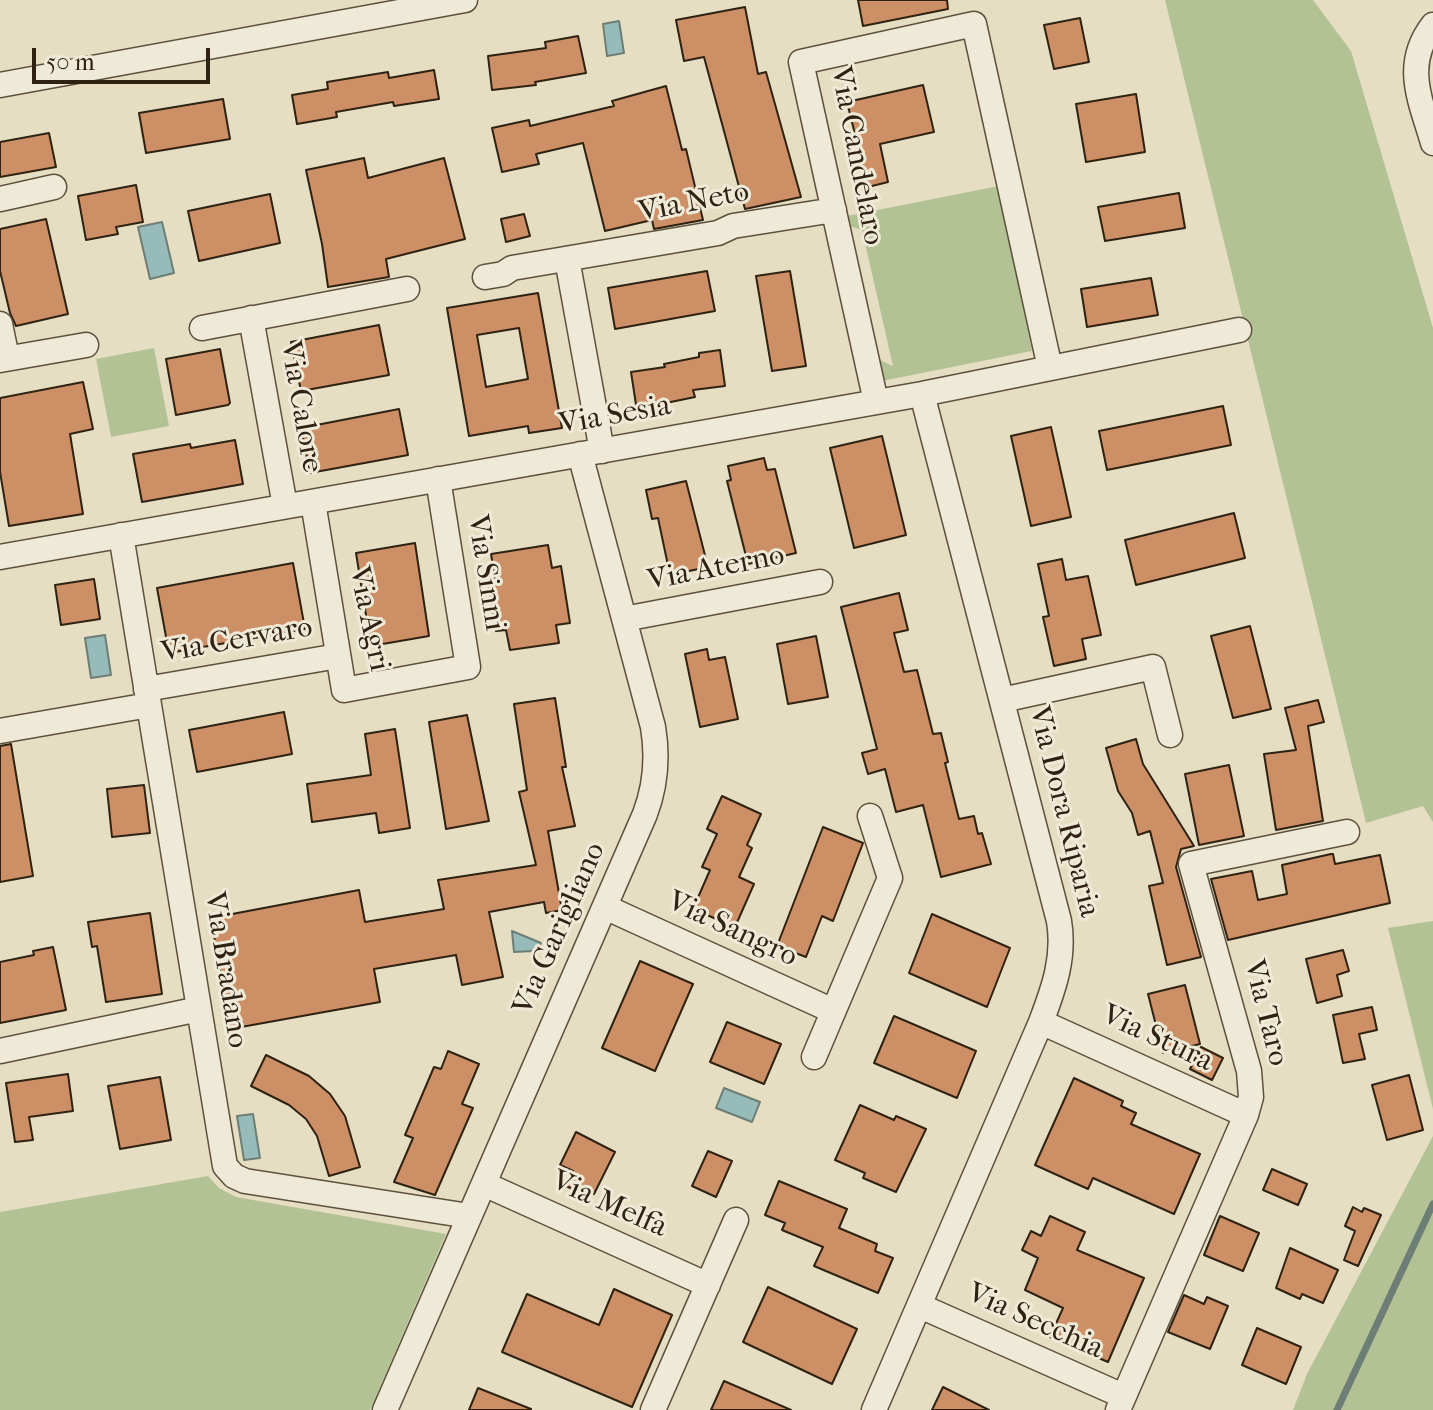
<!DOCTYPE html>
<html>
<head>
<meta charset="utf-8">
<style>
	body { margin:0 }
	#map { position:relative; width:1433px; height:1410px; overflow:hidden; background:#e6dec2; font-family:"IM FELL French Canon",serif }
	canvas { display:block }
	.scale { position:absolute; left:32px; top:48px; width:178px; height:36px; box-sizing:border-box; border:4px solid #2f2212; border-top:0; padding-left:10px; font-size:24px; line-height:28px; white-space:nowrap; color:#2f2212; -webkit-text-stroke:6px #efead7; paint-order:stroke }
</style>
</head>
<body>
<div id="map">
<canvas width="1433" height="1410"></canvas>
<div class="scale">50 m</div>
</div>
<script>
const g = document.querySelector('canvas').getContext('2d');
g.lineJoin = 'round';
function paint(path, color) {
  g.fillStyle = color;
  g.fill(path, 'evenodd');
}
function strokePath(path, color, width, dash) {
  g.strokeStyle = color;
  g.lineWidth = width;
  g.lineCap = dash ? 'butt' : 'round';
  g.setLineDash(dash || []);
  g.stroke(path);
}
function write(font, color, halo, rows, align = 'center') {
  g.font = font + ' "IM FELL French Canon",serif';
  g.lineWidth = 6;
  g.setLineDash([]);
  g.textBaseline = 'middle';
  g.strokeStyle = halo;
  g.fillStyle = color;
  for (const [text, x, y, turn = 0] of rows) {
    g.save();
    g.translate(x, y);
    g.rotate((+turn || 0) * Math.PI / 180);
    g.textAlign = isNaN(turn) ? turn : align;
    if (halo) g.strokeText(text, 0, 0);
    g.fillText(text, 0, 0);
    g.restore();
  }
}
const green = new Path2D(`
	M1165,0H1313L1351,51L1433,328V822L1423,806L1366,823Z
	M999,186L1032,351L882,381L878,359L893,366L862,230L849,226L847,216Z
	M154,348L169,426L111,437L96,359Z
	M1433,921V1109L1388,928Z
	M1433,1136V1410H1293L1307,1374Z
	M208,1176L219,1188L236,1197L446,1234L370,1410H0V1212Z`);
const water = new Path2D(`
	M619,21L624,53L607,56L603,24Z
	M162,222L174,273L150,279L138,227Z
	M105,635L111,675L91,678L85,638Z
	M512,931L541,943L537,953L532,951L514,952Z
	M724,1088L760,1102L752,1122L716,1108Z
	M253,1114L260,1158L244,1160L237,1116Z`);
const stream = new Path2D(`
	M1337,1410L1433,1204`);
const building = new Path2D(`
	M858,0H947L948,9L863,26Z
	M745,7L758,74L766,72L801,197L745,209L704,57L684,61L676,20Z
	M1080,18L1089,62L1054,69L1044,25Z
	M578,36L586,73L535,82L536,85L492,90L488,56L546,48L545,42Z
	M434,70L439,99L394,106L393,102L336,112L337,117L297,124L292,95L328,89L327,82L388,72L389,78Z
	M923,85L934,132L880,144L888,182L868,187L847,102Z
	M666,86L682,150L686,149L703,220L654,229L652,220L605,231L583,143L536,154L539,164L502,172L492,128L529,120L530,126L614,106L612,101Z
	M1136,94L1145,152L1086,162L1076,104Z
	M223,99L230,139L146,153L139,113Z
	M49,133L56,167L0,177V142Z
	M364,158L368,178L444,158L465,239L386,259L389,277L328,287L322,244L306,170Z
	M136,185L143,222L116,227L118,234L86,240L78,196Z
	M1179,193L1185,228L1105,241L1098,207Z
	M270,194L280,243L199,261L188,211Z
	M524,214L530,236L506,242L501,219Z
	M46,219L68,314L16,326L10,313L0,271V229Z
	M707,271L715,311L615,329L608,288Z
	M790,271L806,366L772,371L756,276Z
	M1151,278L1158,315L1087,327L1081,289Z
	M538,293L562,428L529,433L528,426L469,436L447,308ZM519,328L528,379L486,387L477,335Z
	M379,325L389,375L301,391L291,342Z
	M220,349L230,403L228,405L176,415L166,359Z
	M720,350L725,386L693,390L695,397L661,404V408L637,411L631,372L665,367L664,364L699,357V353Z
	M83,382L93,429L70,434L83,514L9,526L0,472V398Z
	M1223,406L1231,445L1107,470L1099,431Z
	M399,409L408,455L310,473L301,428Z
	M1051,427L1071,517L1031,526L1011,436Z
	M882,436L906,535L854,548L830,448Z
	M235,440L243,484L142,502L133,454L190,444L191,448Z
	M764,458L767,470L775,469L796,553L748,564L727,481L731,480L728,466Z
	M686,481L708,567L670,575L658,518L652,519L646,490Z
	M1234,513L1245,558L1136,585L1125,540Z
	M415,543L429,636L371,646L356,553Z
	M548,545L552,568L561,566L570,623L556,625L559,643L510,650L506,630L496,631L488,580L495,579L491,554Z
	M1062,559L1066,580L1088,576L1101,635L1082,639L1086,659L1054,666L1043,617L1049,616L1038,564Z
	M293,563L305,629L169,653L157,588Z
	M94,579L100,619L61,625L55,585Z
	M899,593L908,630L894,633L904,672L917,670L933,734L941,733L948,762L945,763L959,819L974,816L978,834L982,833L991,864L941,877L923,805L896,812L885,769L868,774L862,753L877,749L841,607Z
	M1250,626L1271,709L1233,718L1211,636Z
	M816,636L828,697L788,704L777,644Z
	M707,649L709,660L725,657L738,719L700,727L685,654Z
	M555,698L566,767H562L575,826L548,831L562,910L546,913L544,902L489,912L503,977L462,985L456,955L374,969L380,1002L230,1029L211,918L359,890L365,922L444,909L438,880L536,865L519,792L527,790L514,704Z
	M1318,700L1324,722L1308,726L1323,821L1276,830L1264,754L1296,750L1285,708Z
	M284,712L292,754L197,772L189,730Z
	M467,715L489,821L446,829L429,722Z
	M395,729L410,828L379,833L376,813L312,822L307,784L371,775L365,734Z
	M1136,739L1143,764L1194,846L1181,849L1176,867L1201,957L1167,965L1149,886L1163,883L1150,831L1138,835L1132,813L1118,791L1106,748Z
	M11,744L33,876L0,882V746Z
	M1229,765L1244,836L1199,845L1185,774Z
	M144,785L150,833L112,837L107,789Z
	M722,796L761,814L747,845L752,848L739,877L754,884L735,927L693,909L710,870L702,867L717,834L707,829Z
	M823,827L863,843L833,921L822,916L806,957L777,946Z
	M1331,854H1333L1335,864L1380,855L1390,903L1228,940L1211,879L1252,871L1258,900L1287,894L1282,865Z
	M150,913L162,994L106,1002L97,946L92,947L88,922Z
	M932,914L1010,948L987,1007L909,973Z
	M53,947L66,1010L0,1023V962L34,955L33,951Z
	M1343,950L1349,971L1337,975L1342,996L1317,1003L1306,959Z
	M640,961L693,984L655,1071L602,1048Z
	M1185,985L1200,1044L1163,1053L1148,994Z
	M1372,1007L1377,1030L1359,1034L1365,1059L1343,1063L1333,1015Z
	M894,1016L976,1051L957,1098L874,1063Z
	M727,1022L781,1044L764,1084L710,1062Z
	M1201,1047L1223,1058L1212,1080L1190,1069Z
	M448,1051L479,1064L462,1104L473,1108L435,1195L394,1182L413,1138L405,1135L434,1067L441,1069Z
	M266,1055L309,1076L330,1094L345,1116L360,1167L329,1176L317,1136L306,1119L289,1105L251,1086Z
	M68,1074L73,1111L29,1117L33,1140L15,1142L6,1083Z
	M1409,1075L1423,1130L1387,1140L1372,1085Z
	M160,1077L171,1140L120,1149L108,1086Z
	M1074,1078L1123,1101L1121,1106L1136,1113L1131,1124L1200,1154L1174,1214L1093,1178L1088,1189L1035,1165Z
	M860,1105L894,1120L896,1116L926,1129L896,1192L863,1178L865,1173L835,1160Z
	M576,1132L615,1152L594,1194L592,1193L590,1197L566,1186L573,1171L560,1165Z
	M708,1151L732,1161L716,1197L692,1186Z
	M1272,1169L1307,1184L1298,1205L1263,1190Z
	M779,1181L847,1209L839,1228L877,1244L875,1251L893,1258L878,1293L814,1266L823,1247L782,1230L785,1223L765,1215Z
	M1353,1207L1362,1212L1364,1208L1381,1215L1358,1266L1344,1260L1355,1231L1345,1226Z
	M1050,1216L1085,1232L1077,1250L1144,1278L1108,1362L1050,1337L1063,1308L1025,1290L1038,1258L1022,1250L1031,1231L1041,1236Z
	M1220,1216L1259,1233L1243,1271L1204,1255Z
	M1290,1248L1338,1270L1323,1303L1302,1294L1300,1299L1276,1288Z
	M768,1287L857,1329L832,1384L743,1342Z
	M614,1289L672,1315L632,1407L502,1352L527,1294L599,1325Z
	M1184,1295L1204,1304L1207,1297L1228,1306L1210,1349L1168,1332Z
	M1257,1328L1301,1347L1286,1384L1242,1365Z
	M724,1381L791,1410H711Z
	M943,1387L989,1410H932Z
	M478,1388L531,1409V1410H469Z`);
const minor = new Path2D(`
	M1433,25C1402,65 1421,101 1433,143
	M0,85L465,0
	M0,199L54,187
	M567,259L602,451
	M485,277L503,274L512,268L718,233L733,226L834,210
	M251,318L285,506
	M0,324L7,358
	M202,328L407,289
	M0,360L86,345
	M876,402L801,62L974,24L1050,368
	M313,502L344,690L468,667L438,479
	M121,535L225,1166L234,1176L245,1181L469,1216
	M0,557L922,394L1239,330
	M624,619L820,582
	M146,689L338,656
	M1002,700L1153,667L1170,735
	M0,731L149,705
	M605,907L833,1011
	M1041,1022L1246,1115
	M0,1051L199,1009
	M814,1057L890,878L870,816
	M484,1184L708,1285
	M920,1306L1123,1396
	M385,1410L645,814C656,785 658,757 653,727L580,454
	M653,1410L736,1220
	M874,1410L1041,1022C1054,988 1065,957 1059,921L922,394
	M1118,1410L1246,1115L1251,1097L1249,1071L1191,864L1347,832`);
const streetNames = [
	["Via Candelaro",856,156,79],
	["Via Neto",694,203,-11],
	["Via Calore",300,407,80],
	["Via Sesia",615,416,-10],
	["Via Aterno",716,569,-11],
	["Via Sinni",485,573,81],
	["Via Agri",368,619,78],
	["Via Cervaro",237,641,-10],
	["Via Dora Riparia",1063,812,76],
	["Via Garigliano",560,929,-66],
	["Via Sangro",732,930,25],
	["Via Bradano",225,970,81],
	["Via Taro",1265,1013,76],
	["Via Stura",1157,1039,25],
	["Via Melfa",609,1205,24],
	["Via Secchia",1035,1322,24]
];
paint(green, '#b3c295');
paint(water, '#97bbb8');
strokePath(water, '#6d7e76', 2);
strokePath(stream, '#6d7e76', 7);
paint(building, '#cc8f66');
strokePath(building, '#2f2212', 2);
strokePath(minor, '#5d513e', 27);
strokePath(minor, '#efead7', 24);
write('30px', '#2f2212', '#efead7', streetNames);
</script>
</body>
</html>
